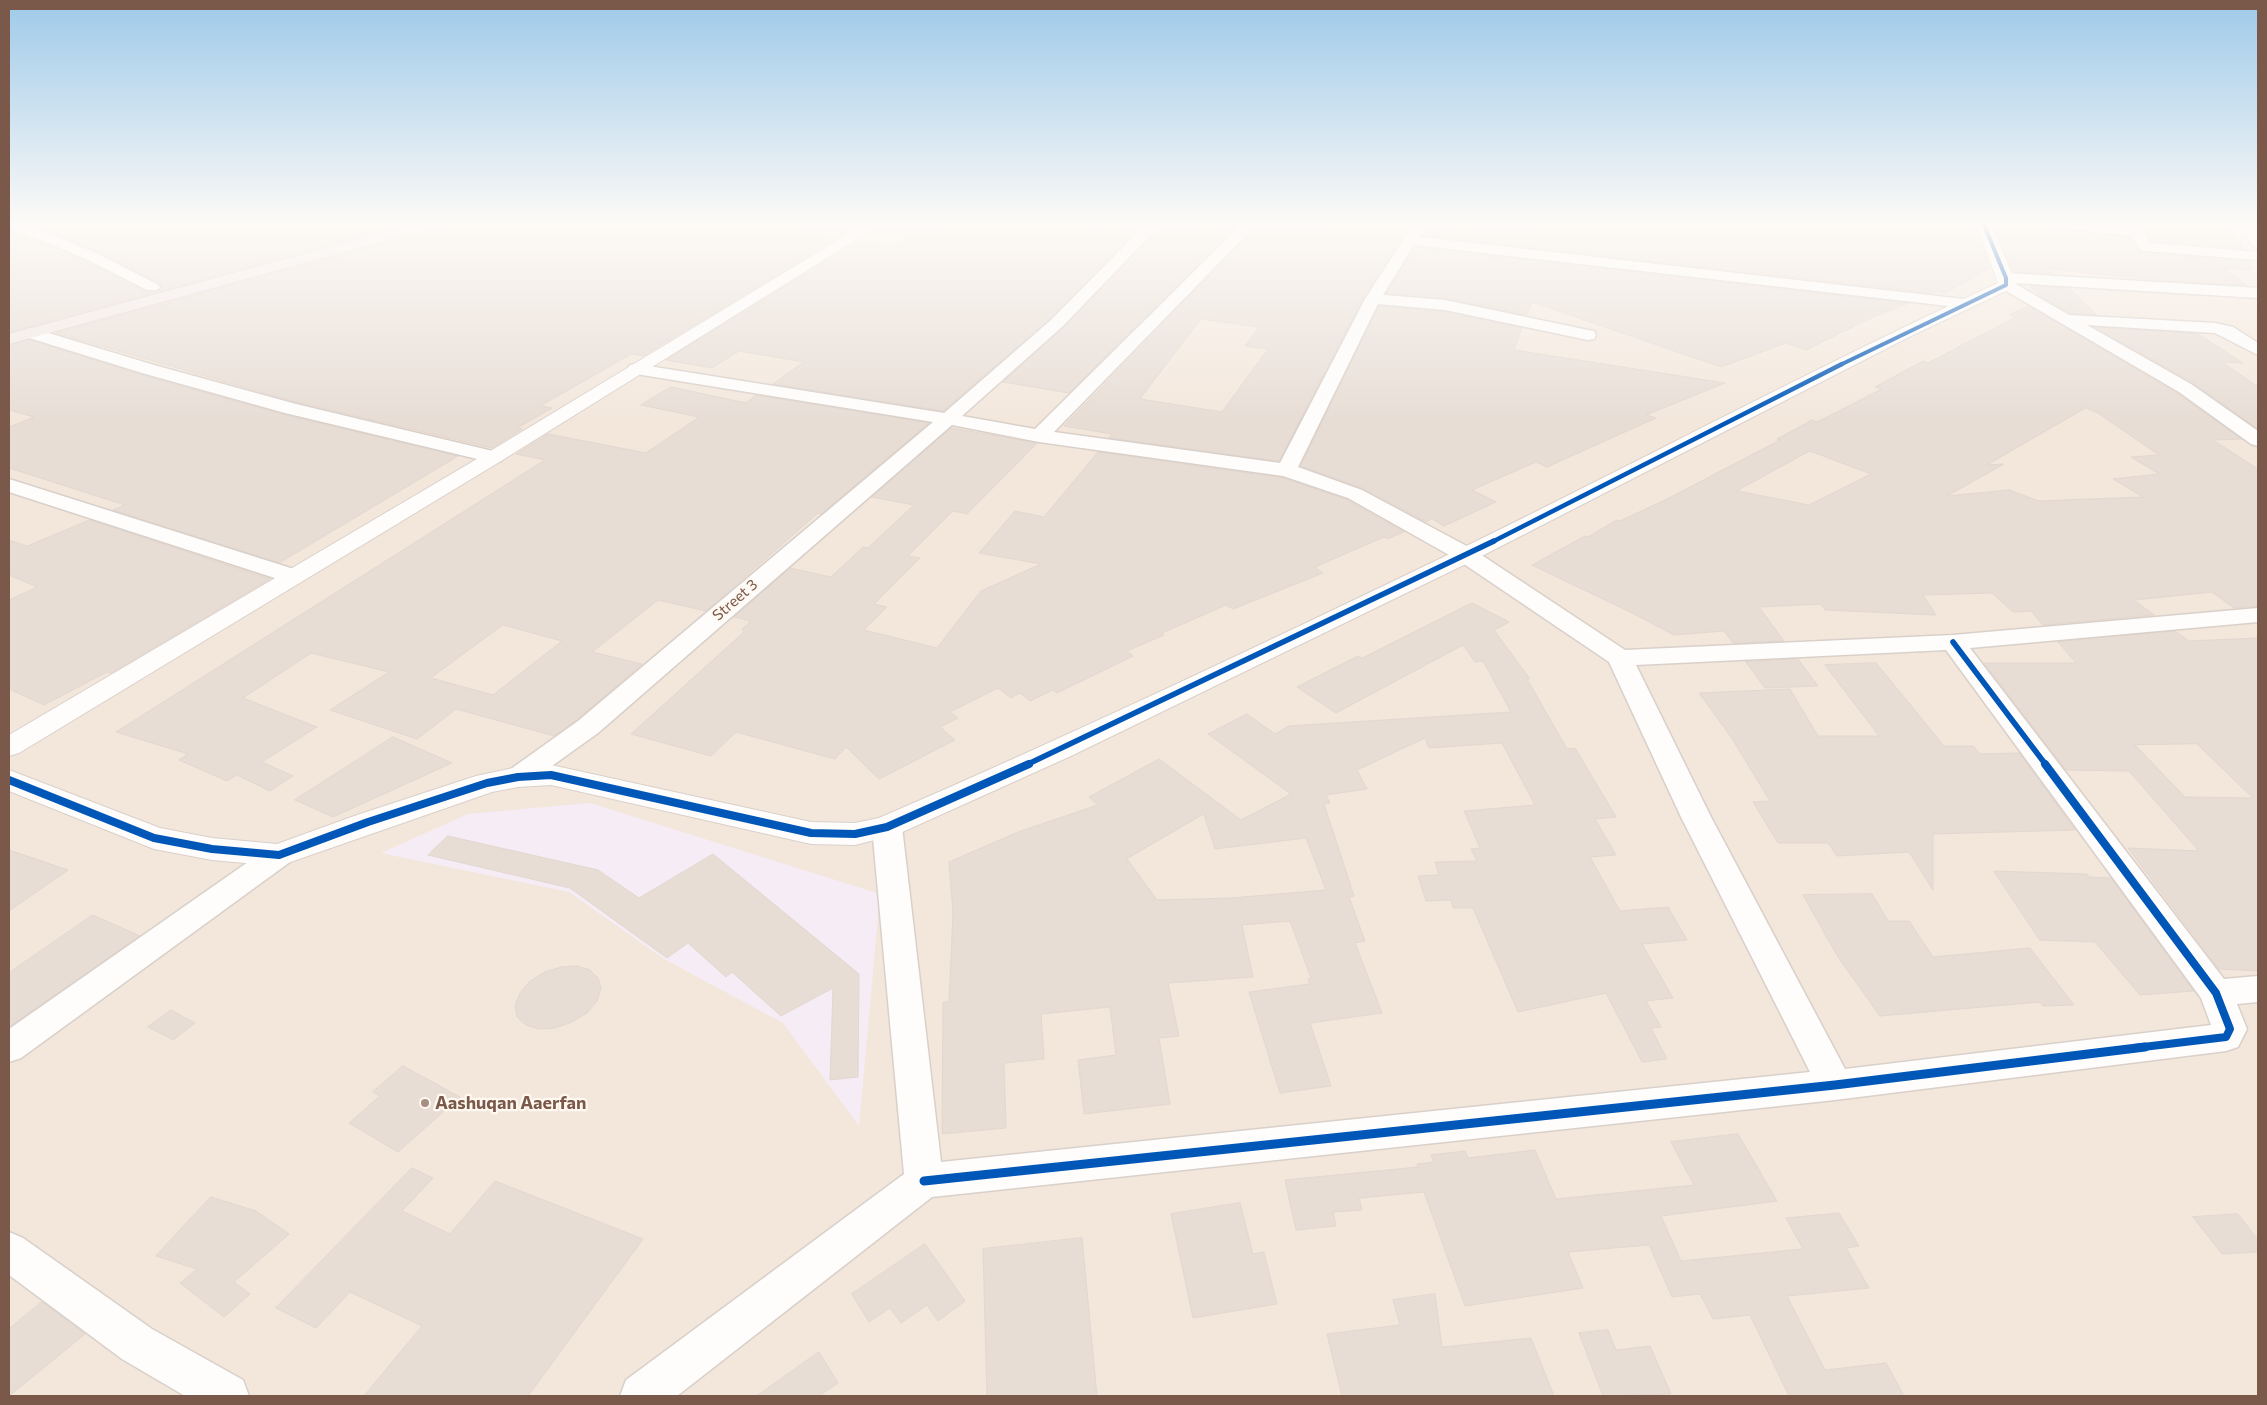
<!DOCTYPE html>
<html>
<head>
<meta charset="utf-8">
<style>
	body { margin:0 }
	#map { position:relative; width:2267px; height:1405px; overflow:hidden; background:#faf4ee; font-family:Commissioner,sans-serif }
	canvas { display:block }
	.frame { position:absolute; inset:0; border:10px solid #7b594a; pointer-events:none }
</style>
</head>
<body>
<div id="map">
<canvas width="2267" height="1405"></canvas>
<div class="frame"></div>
</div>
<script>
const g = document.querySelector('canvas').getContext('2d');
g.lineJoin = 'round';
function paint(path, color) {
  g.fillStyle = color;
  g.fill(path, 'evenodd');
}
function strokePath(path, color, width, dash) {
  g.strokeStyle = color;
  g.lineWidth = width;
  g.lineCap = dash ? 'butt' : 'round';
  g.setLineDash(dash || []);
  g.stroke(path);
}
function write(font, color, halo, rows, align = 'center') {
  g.font = font + ' Commissioner,sans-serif';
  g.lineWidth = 4.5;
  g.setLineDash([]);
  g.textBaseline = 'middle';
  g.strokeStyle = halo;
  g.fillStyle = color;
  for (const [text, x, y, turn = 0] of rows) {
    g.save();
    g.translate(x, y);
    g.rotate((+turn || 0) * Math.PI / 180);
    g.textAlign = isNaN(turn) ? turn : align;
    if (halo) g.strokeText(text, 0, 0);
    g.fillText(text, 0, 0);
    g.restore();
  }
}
const residential = new Path2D(`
	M9,225H2258V1396H9Z`);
const education = new Path2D(`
	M2137,225H2244L2255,254L2152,244Z
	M590,803L880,894L859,1126L783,1023L664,959L569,892L381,853L468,814Z`);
const building = new Path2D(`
	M32,225H405L9,332V231L83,260L146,292H157L162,287L158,282L95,250Z
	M436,225H808L790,234L835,240L643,356L631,354L540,406L552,408L517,428L522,429L492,448L296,402L56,333L432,230Z
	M929,225L948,227L952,225H1093L1137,230L1050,319L943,411L773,384L804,362L739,351L712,368L666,360L855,243L892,247Z
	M1220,225L1236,227L1069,393L1003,382L1064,327L1156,232L1196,237L1202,231L1213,232Z
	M1318,225H1414L1401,239L1363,298L1279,461L1109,438L1112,434L1064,426L1255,229L1306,235ZM1201,319L1259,327L1245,346L1268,349L1222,412L1140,399Z
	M1430,225L1483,227L1489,225L1539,232L1542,225H1975L1990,268L1945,293L1936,291L1931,293L1424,236Z
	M1993,225H2030L2058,228L2064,231L2130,237L2141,252L2248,261L2252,270L2223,268L2246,285L2165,281L2049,269L2054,274L2013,272Z
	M2140,225H2232L2243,249L2151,241Z
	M1415,247L1909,303L1873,317L1806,350L1786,343L1721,367L1532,302L1527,315L1445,298L1386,293Z
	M2030,286L2069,288L2097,315L2070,313L2043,298Z
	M1379,306L1445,312L1522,328L1514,350L1725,383L1646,415L1656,418L1547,467L1536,462L1472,490L1496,502L1444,526L1432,519L1426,522L1363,488L1301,466Z
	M2028,306L2178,394L2242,439L2213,440L2258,469V606L2234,608L2212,592L2134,600L2154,615L2043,625L2031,611L2013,612L1992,593L1923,595L1936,615L1825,610L1821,604L1759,607L1784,641L1733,643L1724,631L1674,635L1630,612L1532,565L1585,536L1588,537L1617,520L1620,521L1669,498L1780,440L1777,439L1812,420L1817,422L1882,389L1875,387L1923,361L1928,363L2016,317L2010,315ZM2086,408L2098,413L2159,455L2131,457L2159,474L2113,479L2143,497L2039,501L2009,490L1947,496L2004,464L1987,465ZM1810,451L1871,474L1809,505L1737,491Z
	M2095,327L2198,334L2243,363L2222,362L2258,387V429L2192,382Z
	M30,340L141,375L285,415L458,456L279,563L113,510L125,505L9,468V427L34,417L9,410V346Z
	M671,387L746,403L756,395L929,423L821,514L818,513L706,611L658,600L592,652L642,664L577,720L554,736L456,709L417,739L330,710L389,672L311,653L243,698L317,727L262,762L293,776L270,791L237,775L227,781L179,760L188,754L116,732L545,460L516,454L548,434L646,453L699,417L641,405ZM503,625L562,641L493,695L431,678Z
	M951,428L1037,443L967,514L953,511L908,556L920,558L874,604L887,607L864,630L937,648L981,591L1041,564L979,553L1015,511L1044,517L1098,452L1283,478L1347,500L1404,532L1387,539L1384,537L1315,567L1323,573L1233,609L1226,605L1162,633L1164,635L1127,651L1133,656L1057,693L1053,690L1030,701L1020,693L1011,698L998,688L950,712L958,718L940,727L955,740L879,779L846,747L835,759L736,732L711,756L631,734L744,632L742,629L751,621L734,617L790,568L831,577L863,547L868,548L914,505L872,497Z
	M90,520L270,579L111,673L107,672L44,705L9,689V600L37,587L9,575V540L27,546Z
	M1472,603L1509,622L1494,630L1530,679H1527L1567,749L1575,748L1616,817L1595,819L1616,855L1590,857L1620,911L1668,907L1687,940L1642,944L1673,998L1646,1001L1661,1027L1651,1028L1667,1059L1642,1062L1606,993L1518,1012L1473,908H1453L1451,900L1426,901L1418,876L1439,875L1435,862L1477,861L1471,849L1480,848L1464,811L1535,805L1502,743L1429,748L1425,738L1357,770L1367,789L1326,795L1330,803L1324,804L1354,896L1349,897L1365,941L1355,943L1382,1013L1310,1023L1331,1086L1280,1093L1249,992L1310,984L1308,979L1311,978L1290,921L1242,925L1253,977L1168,983L1179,1036L1159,1038L1170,1104L1084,1114L1078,1060L1116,1055L1110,1007L1041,1014L1044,1059L1004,1063L1006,1128L942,1134L943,1002H949L953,913L949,862L1018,832L1098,805L1089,797L1159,759L1241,820L1291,794L1208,734L1247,714L1275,734L1289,726L1511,712L1483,661L1475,662L1463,645L1336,713L1297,687L1358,656L1362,658ZM1204,814L1215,849L1306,838L1326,890L1231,898L1157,900L1127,859Z
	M2175,631L2189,641L2258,638V971L2219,969L2128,848L2199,851L2129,771L2066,770L1984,663H2076L2058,642ZM2197,744L2253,798L2185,797L2135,745Z
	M1798,659L1818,686L1765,688L1746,662Z
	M1876,663L1944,746H1973L1980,754L2019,753L2075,830L1933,834V890L1909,852L1837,856L1828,843H1778L1753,802L1770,801L1731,737L1699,693L1790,689L1818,736H1879L1825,665Z
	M393,737L452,763L333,817L295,800Z
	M448,836L598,870L639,898L713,854L859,974L858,1077L830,1080L833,988L781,1016L732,972L726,977L688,943L667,958L570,888L428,855Z
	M9,850L68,870L9,911Z
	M1994,871L2087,874L2089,877L2111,878L2194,991L2140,995L2095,942L2040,940Z
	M1872,894L1888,921H1909L1933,957L2030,948L2074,1005L2043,1006L2040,1002L1880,1016L1838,957L1803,895Z
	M93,915L140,936L9,1027V973Z
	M577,966L590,970L598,978L601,988L597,1001L587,1013L572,1022L555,1028L539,1029L526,1025L517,1017L515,1005L520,993L530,981L545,972L561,967Z
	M171,1010L195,1023L173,1040L148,1027Z
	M403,1066L460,1097L398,1152L349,1123L380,1096L373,1092Z
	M1738,1134L1777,1201L1661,1216L1681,1261L1803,1249L1786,1218L1839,1213L1859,1246L1846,1248L1869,1288L1787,1296L1825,1370L1886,1363L1904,1396H1789L1750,1315L1713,1319L1700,1294L1672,1297L1649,1245L1568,1252L1583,1288L1465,1306L1424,1192L1359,1198L1362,1210L1333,1212L1336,1226L1296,1230L1285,1180L1418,1167L1417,1164L1434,1162L1431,1155L1465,1151L1468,1158L1535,1150L1556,1199L1694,1185L1671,1142Z
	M412,1168L433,1178L402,1211L450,1234L495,1181L643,1239L528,1396H364L422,1326L350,1292L316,1328L276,1308Z
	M211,1197L256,1211L289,1234L234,1282L250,1294L224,1317L180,1283L197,1269L156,1256Z
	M1240,1203L1253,1254L1264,1252L1277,1304L1193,1318L1171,1214Z
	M2238,1214L2258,1240V1252L2222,1254L2193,1217Z
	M1082,1238L1097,1396H987L983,1249Z
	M925,1244L965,1301L938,1321L927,1305L901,1323L890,1308L869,1322L852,1294Z
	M1435,1294L1442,1347L1531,1338L1554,1396H1342L1327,1334L1400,1325L1393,1300Z
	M42,1302L85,1334L9,1396V1329Z
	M1608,1330L1616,1350L1650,1346L1671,1394L1603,1396L1579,1333Z
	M819,1352L838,1383L819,1396H757Z`);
const street = new Path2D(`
	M9,225H28L94,252L157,284L160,287L157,290H147L84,258L11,228Z
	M1145,225H1160L1063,326L962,416L1035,429L1241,225H1256L1054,432L1280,463L1365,299L1403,240L1416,225L1429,226L1420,237L1972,300L1974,303L1972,306L1966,308L1414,245L1383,295L1445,300L1588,330L1594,331L1596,335L1594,339L1588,340L1445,310L1378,304L1298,467L1362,490L1474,550L1625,650L1953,635L2258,608V622L1970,648L2224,979L2258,976V1002L2237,1004L2247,1029L2238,1047L2226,1051L1835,1100L932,1197L677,1396H620L626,1380L904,1174L872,827L877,820L887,817L897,820L902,827L941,1162L1810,1072L1681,817L1609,662L1458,560L1348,498L1283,476L1039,442L952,425L598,733L528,783L518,786L508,783L504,777L508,771L578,721L933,422L636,374L630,373L627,369L630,365L636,364L944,413L1051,320ZM1946,650L2201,998L2211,1025L1845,1069L1711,817L1636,665Z
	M2057,225H2138L2150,243L2258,252V260L2146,251L2141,250L2131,235L2064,229Z
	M2242,225H2256L2258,230V249L2251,245Z
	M2006,273L2258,288V298L2014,283L2069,315L2215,323L2233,327L2258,343V355L2215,333L2087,325L2191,384L2258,431V446L2251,444L2179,392L2001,288L1998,285L2002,281L1998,278Z
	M32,328L154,365L296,404L501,453L504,457L501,461L494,463L285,413L142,373L26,337L24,333L26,329Z
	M9,479L300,571L303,576L300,581L292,583L284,581L9,492Z
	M279,845L290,848L294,855L290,862L21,1058L9,1062V1029L268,848Z
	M9,1232L23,1238L152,1329L243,1380L249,1396H185L122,1359L9,1275Z`);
const secondary = new Path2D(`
	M863,225H880L501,461L19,753L9,756V735L487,453Z
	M1977,225H1991L2014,278L2012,288L1907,338L1474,560L1071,756L898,834L855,845L811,844L551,785L518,787L492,792L279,866L212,860L154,849L9,791V770L160,828L212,838L277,844L357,815L476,776L518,767L551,765L811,822L855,823L879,818C1074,734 1265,643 1456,551C1637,463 1815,367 1998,283Z`);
const highway = new Path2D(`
	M411,225H434L432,228L9,344V334Z`);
const cyclewayFar4 = new Path2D(`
	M1840,365L2006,285V278L1984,225`);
const cyclewayFar3 = new Path2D(`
	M1492,542L1842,364`);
const cyclewayFar2 = new Path2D(`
	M1953,642L2046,765
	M1026,765L1494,541`);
const cyclewayFar1 = new Path2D(`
	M2045,764L2216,993L2230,1029L2226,1037L2135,1048
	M9,780L154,838L212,849L279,855L368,822L487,783L518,777L551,775L811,833L855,834L887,827L1029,764`);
const cycleway = new Path2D(`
	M924,1181L1835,1085L2145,1047`);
const markers = [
	[425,1103,5,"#a78f83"]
];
const streetNames = [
	["Street 3",735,600,-41]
];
const nearPoinames = [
	["Aashuqan Aaerfan",435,1103]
];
paint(residential, '#f3e7dc');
paint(education, '#f6ecf5');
paint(building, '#e7ddd5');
strokePath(building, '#e3d7d0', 1);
strokePath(street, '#d9d0ca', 3);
strokePath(secondary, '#d9d0ca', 2);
strokePath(highway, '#dbd0ca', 2);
paint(street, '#fefdfc');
paint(secondary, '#fefdfc');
paint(highway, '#f2e9e6');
strokePath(cyclewayFar4, '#0057b8', 4);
strokePath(cyclewayFar3, '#0057b8', 4.5);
strokePath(cyclewayFar2, '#0057b8', 5.5);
strokePath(cyclewayFar1, '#0057b8', 8);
strokePath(cycleway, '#0057b8', 9);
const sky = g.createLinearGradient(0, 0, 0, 422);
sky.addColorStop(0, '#9ecae9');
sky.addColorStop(0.53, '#fdfaf7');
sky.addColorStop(1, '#fdfaf700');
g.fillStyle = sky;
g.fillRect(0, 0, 2267, 422);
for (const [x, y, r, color] of markers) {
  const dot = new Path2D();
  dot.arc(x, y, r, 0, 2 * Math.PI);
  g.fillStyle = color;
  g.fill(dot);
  strokePath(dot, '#fff9f2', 2);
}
write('15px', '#7b594a', '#fff9f2', streetNames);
write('bold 18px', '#7b594a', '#fff9f2', nearPoinames, 'left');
</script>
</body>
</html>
